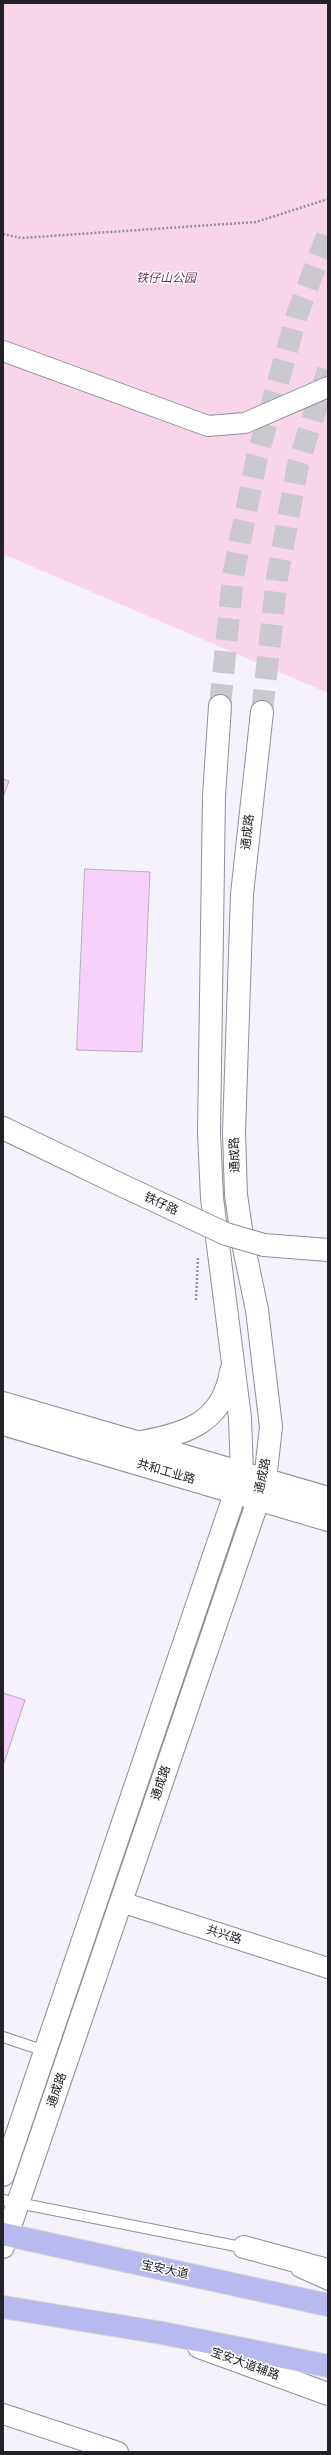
<!DOCTYPE html>
<html>
<head>
<meta charset="utf-8">
<style>
	body { margin:0 }
	#map { position:relative; width:331px; height:2455px; overflow:hidden; background:#f5f2fb; font-family:"Noto Serif",serif }
	canvas { display:block }
	.frame { position:absolute; inset:0; border:4px solid #232125; pointer-events:none }
</style>
</head>
<body>
<div id="map">
<canvas width="331" height="2455"></canvas>
<div class="frame"></div>
</div>
<script>
const g = document.querySelector('canvas').getContext('2d');
g.lineJoin = 'round';
function paint(path, color) {
  g.fillStyle = color;
  g.fill(path, 'evenodd');
}
function strokePath(path, color, width, dash) {
  g.strokeStyle = color;
  g.lineWidth = width;
  g.lineCap = dash ? 'butt' : 'round';
  g.setLineDash(dash || []);
  g.stroke(path);
}
function write(font, color, halo, rows, align = 'center') {
  g.font = font + ' "Noto Serif","Noto Sans SC",serif';
  g.lineWidth = 3;
  g.setLineDash([]);
  g.textBaseline = 'middle';
  g.strokeStyle = halo;
  g.fillStyle = color;
  for (const [text, x, y, turn = 0] of rows) {
    g.save();
    g.translate(x, y);
    g.rotate((+turn || 0) * Math.PI / 180);
    g.textAlign = isNaN(turn) ? turn : align;
    if (halo) g.strokeText(text, 0, 0);
    g.fillText(text, 0, 0);
    g.restore();
  }
}
const green = new Path2D(`
	M3,3H328V693L3,554Z`);
const building = new Path2D(`
	M3,779L9,781L3,797Z
	M85,869L150,872L142,1052L77,1050Z
	M3,1693L25,1700L3,1766Z`);
const secondaryTunnel = new Path2D(`
	M220,706L233,576L257,457L297,315L328,233
	M262,712L277,578L298,465L328,370`);
const path = new Path2D(`
	M3,234L21,238L256,222L328,199
	M196,1300L198,1257`);
const lane = new Path2D(`
	M3,2037L45,2051
	M3,2200L246,2248
	M297,2271L328,2285`);
const street = new Path2D(`
	M3,351L208,426L245,423L328,387
	M121,1902L328,1968
	M3,2414L118,2452`);
const secondary = new Path2D(`
	M3,1128L119,1184
	M264,1245L328,1250
	M3,1403L328,1498
	M3,1424L328,1520
	M141,1442C187,1434 223,1422 231,1371
	M3,2175L242,1473L240,1418L212,1198L209,1133L214,796L220,706
	M3,2247L265,1480L271,1427L257,1310L243,1243L236,1195L234,1132L242,894L262,712
	M244,2247L328,2270
	M199,2347L328,2394`);
const primary = new Path2D(`
	M3,2234L328,2305
	M3,2307L162,2333L328,2366`);
const secondaryBridge = new Path2D(`
	M119,1184L226,1234L264,1245`);
const parkNames = [
	["铁仔山公园",166,279]
];
const streetNames = [
	["通成路",248,832,-84],
	["通成路",235,1155,-92],
	["铁仔路",161,1204,25],
	["共和工业路",166,1472,16],
	["通成路",263,1476,-78],
	["通成路",161,1783,-71],
	["共兴路",224,1935,18],
	["通成路",57,2090,-71],
	["宝安大道",165,2270,12],
	["宝安大道辅路",245,2364,20]
];
paint(green, '#f8d5e9');
paint(building, '#f7d0fc');
strokePath(building, '#b7b0b8', 1);
strokePath(secondaryTunnel, '#cbc8d0', 22, [22, 11]);
strokePath(lane, '#908d96', 12);
strokePath(street, '#908d96', 22);
strokePath(secondary, '#908d96', 24);
strokePath(primary, '#d3d3d3', 24);
strokePath(path, '#949298', 2.5, [2, 2]);
strokePath(lane, '#fff', 10);
strokePath(street, '#fff', 20);
strokePath(secondary, '#fff', 22);
strokePath(primary, '#b8b9ef', 22);
strokePath(secondaryBridge, '#908d96', 24, []);
strokePath(secondaryBridge, '#fff', 22);
write('italic 12px', '#74365e', '#fff', parkNames);
write('12px', '#232125', '#fff', streetNames);
</script>
</body>
</html>
